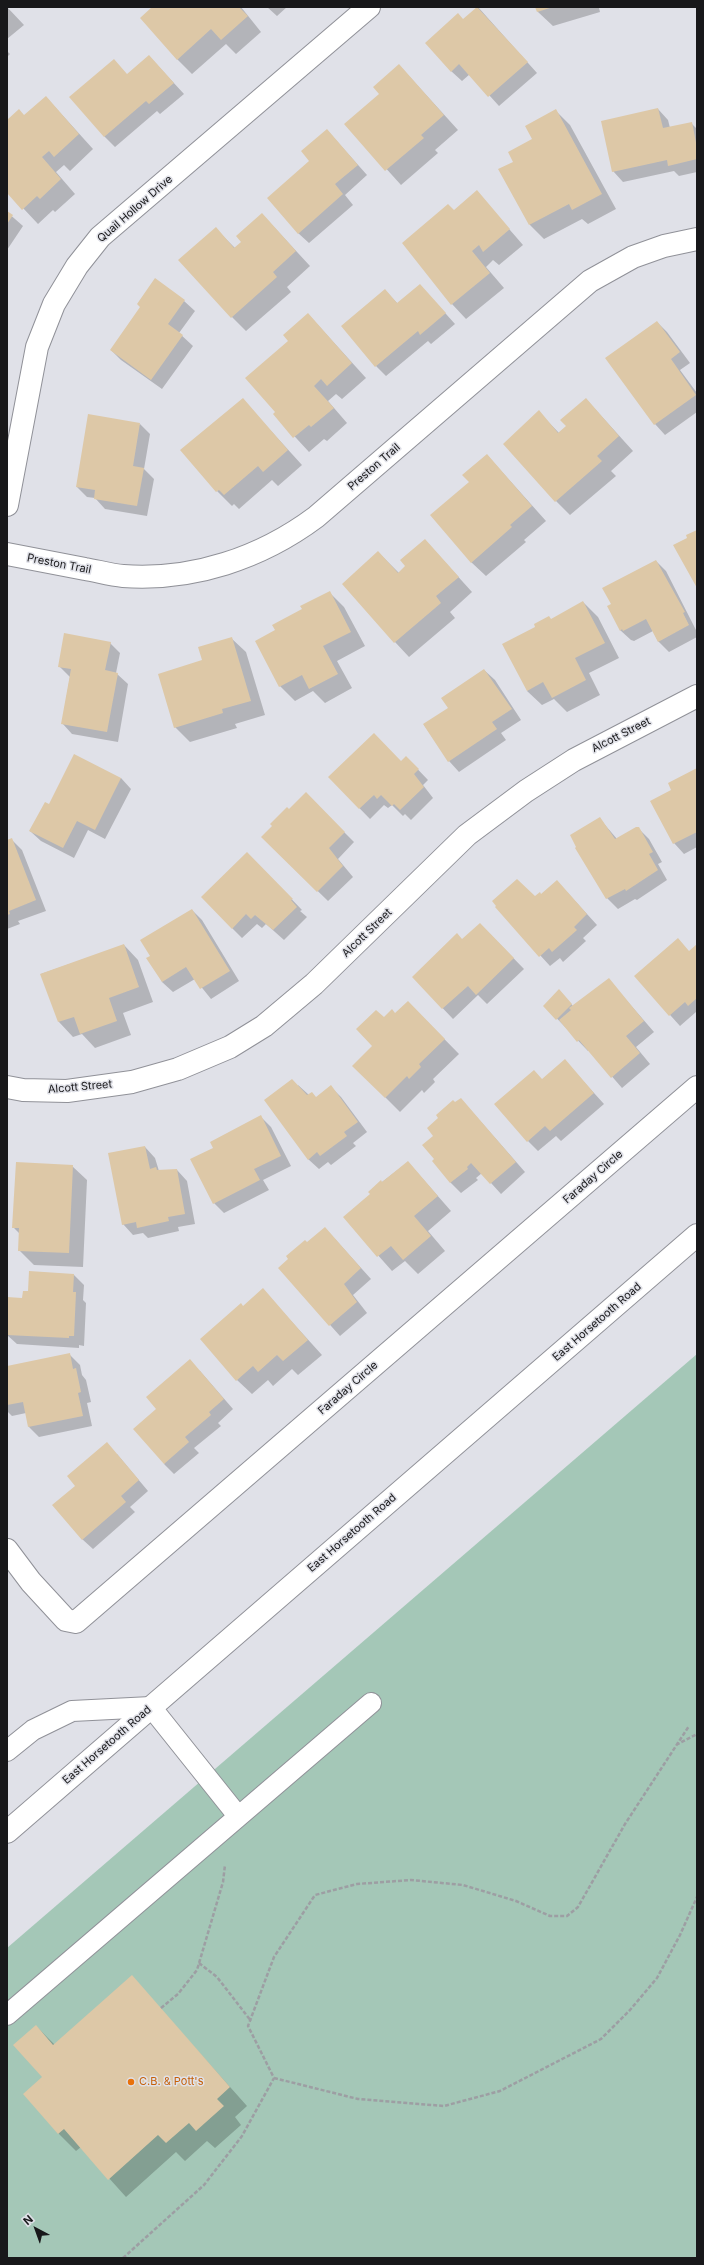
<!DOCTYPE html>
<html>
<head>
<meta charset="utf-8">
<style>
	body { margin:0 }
	#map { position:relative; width:704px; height:2265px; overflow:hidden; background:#e0e1e8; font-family:Inter,sans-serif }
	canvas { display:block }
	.frame { position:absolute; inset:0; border:8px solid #18181a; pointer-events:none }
	.north { position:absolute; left:16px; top:2209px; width:40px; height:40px; -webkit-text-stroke:3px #e0e1e8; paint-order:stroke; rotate:319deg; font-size:11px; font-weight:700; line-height:16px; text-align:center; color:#18181a }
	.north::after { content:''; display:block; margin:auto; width:14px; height:18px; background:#18181a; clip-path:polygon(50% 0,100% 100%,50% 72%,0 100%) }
</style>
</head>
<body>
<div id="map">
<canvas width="704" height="2265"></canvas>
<div class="frame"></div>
<div class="north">N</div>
</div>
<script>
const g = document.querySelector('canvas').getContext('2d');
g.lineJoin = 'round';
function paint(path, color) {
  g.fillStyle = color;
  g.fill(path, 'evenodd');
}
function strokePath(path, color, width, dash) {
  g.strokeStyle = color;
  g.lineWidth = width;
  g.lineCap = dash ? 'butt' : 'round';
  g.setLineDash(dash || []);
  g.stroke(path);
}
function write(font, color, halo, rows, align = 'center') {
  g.font = font + ' Inter,sans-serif';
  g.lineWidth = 3;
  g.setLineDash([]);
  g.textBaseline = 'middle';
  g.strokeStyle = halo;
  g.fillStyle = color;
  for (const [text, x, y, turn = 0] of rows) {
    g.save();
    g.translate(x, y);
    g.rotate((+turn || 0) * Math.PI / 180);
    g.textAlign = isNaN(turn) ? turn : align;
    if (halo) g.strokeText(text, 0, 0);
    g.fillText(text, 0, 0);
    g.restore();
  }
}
const green = new Path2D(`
	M697,1354V2258H7V1948Z`);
const shadow = new Path2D(`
	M7,7L24,25L7,39Z
	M154,7H241L261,32L236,54L226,44L192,74L177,59Z
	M267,7H287L277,16Z
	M478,7L537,73L499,106L470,74L462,81L451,71L463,20Z
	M536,7H602L599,8L600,12L553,26L538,12Z
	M7,51L10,54L7,57Z
	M149,56L184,94L160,114L157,111L115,147L104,136L128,75Z
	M399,65L458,130L435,150L438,153L401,185L346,124L380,94Z
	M46,97L93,149L70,171L64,165L56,172L75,194L55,212L53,210L38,224L7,191V121L25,116Z
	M658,109L668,120L670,128L691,123L697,129V172L679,176L674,171L623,182L613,171Z
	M556,111L570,125L616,209L588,224L582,219L544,239L530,225L515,162Z
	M327,130L367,175L345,195L353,205L309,243L298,233L311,161Z
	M477,192L523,245L499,265L493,260L486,267L504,288L466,319L452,304L404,243L454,211Z
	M7,212L23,226L7,250Z
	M262,214L310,266L287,287L291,292L246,331L232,317L216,229L235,248L242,242Z
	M155,280L184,301L195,311L179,333L193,346L162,389L121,360L111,350L142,307Z
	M420,285L455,324L431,344L428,341L386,376L376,366L385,290L398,304Z
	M308,314L366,378L342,399L336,394L328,401L347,423L327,441L324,439L309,452L274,414L276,413L289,341Z
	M657,322L667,332L690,363L680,370L697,393V412L665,435L655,424Z
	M242,399L302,465L278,486L272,480L239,509L234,504L232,506L217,491Z
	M586,399L633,451L611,471L616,476L570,515L556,501L539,412L559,433L567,426Z
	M140,424L150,434L144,469L154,479L147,516L105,509L95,498L87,497L77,487Z
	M487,455L546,521L524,540L526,542L486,576L471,562L470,482Z
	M425,540L472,592L450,612L455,618L409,657L395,642L378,552L399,573L407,566Z
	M656,561L666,571L697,632V637L669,652L658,641L653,631L634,641L631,640L620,630Z
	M329,592L344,607L365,646L337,661L352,688L325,703L313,691L295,701L280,686L276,630Z
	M583,602L598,617L619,658L589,673L600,695L567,712L554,699L542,705L527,691Z
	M231,638L246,652L265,715L235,724L237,728L190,742L175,727L203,661Z
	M110,643L120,653L116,673L128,684L118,742L72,734L62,723L70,677L59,666Z
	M484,670L495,680L521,720L501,733L506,740L459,772L449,761L424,725L449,708Z
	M406,757L428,780L423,785L433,798L411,820L405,814L403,816L392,805L388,808L384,805L370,819L329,777L401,762Z
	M697,769V847L684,854L674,843L673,790Z
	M121,778L131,789L105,839L88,830L74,858L41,841L30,831L50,805Z
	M306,794L354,842L338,859L353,877L328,901L262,837Z
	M600,819L617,839L638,828L649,839L662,862L658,864L667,880L637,900L635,899L618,909L607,898L576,848Z
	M11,839L22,850L46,911L18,921L20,924L7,929V841Z
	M257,863L302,910L300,911L307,917L284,940L266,924L262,928L257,924L242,938L232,928Z
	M567,892L597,925L583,938L586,941L563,962L560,958L550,966L496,907L542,895Z
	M192,910L202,920L239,981L211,999L195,979L173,992L162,982L151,956Z
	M490,934L524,969L487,1004L478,995L453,1019L413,977Z
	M124,945L138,960L153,1002L123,1013L131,1035L95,1048L82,1034L73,1037L59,1022L41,974Z
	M697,945V1013L696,1012L680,1026L635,976L689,952Z
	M609,980L654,1032L636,1047L650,1064L622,1088L589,1050L588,1051L545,1006L564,996L573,1006Z
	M408,1002L459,1054L433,1079L435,1082L424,1093L422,1090L400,1112L354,1066L374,1046L384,1019L396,1014Z
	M565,1061L604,1104L561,1141L556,1136L538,1151L528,1141L543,1080Z
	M298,1085L309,1095L316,1098L331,1087L341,1097L367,1132L353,1143L356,1146L331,1165L328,1162L319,1169L308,1159Z
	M461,1099L525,1172L501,1194L482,1173L476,1178L478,1180L461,1193L450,1182L436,1159L434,1136L455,1104Z
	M261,1117L271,1127L291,1166L263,1180L269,1190L224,1213L214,1203V1148Z
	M145,1147L155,1158L159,1171L177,1170L187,1181L195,1224L178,1227L179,1231L148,1238L143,1233L133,1235L123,1224Z
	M408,1162L451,1211L428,1231L445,1251L418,1274L405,1261L392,1271L344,1217L371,1194L369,1192Z
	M72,1166L87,1180L83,1267L34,1265L19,1250L20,1234L14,1228Z
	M335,1239L371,1279L353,1295L367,1313L340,1336L279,1268L307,1244Z
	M74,1275L84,1285L83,1300L86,1303L84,1346L79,1345V1348L17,1344L7,1335V1304L23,1299L29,1292Z
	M263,1290L322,1355L298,1375L292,1369L273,1386L268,1380L252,1394L237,1380L243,1307Z
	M69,1354L80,1365L82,1375L86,1380L91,1402L87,1403L92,1426L39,1437L29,1427L26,1413L12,1416L7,1411V1368Z
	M200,1371L233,1409L218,1423L221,1426L194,1448L199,1453L174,1474L164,1464Z
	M117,1454L148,1491L130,1507L135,1512L93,1549L82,1539L77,1486Z
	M132,1977L247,2106L235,2117L241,2125L215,2148L207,2141L185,2161L176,2152L126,2197L81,2147L76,2151L59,2134L24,2094L44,2078L36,2026L55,2045Z`);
const building = new Path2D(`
	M152,7H239L248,16L221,40L211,29L177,60L140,18Z
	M477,7L528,62L488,97L459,64L451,72L425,43L458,13L463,19Z
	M535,7H553L537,12Z
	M149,55L174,83L149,104L146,101L104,137L69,97L114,59L127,74Z
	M399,64L444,115L421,135L424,138L385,171L344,124L379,94L373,87Z
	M46,96L79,134L54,157L49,151L42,157L61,179L40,199L37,196L22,210L7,193V120L19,109L24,115Z
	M658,108L663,128L692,122L697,148V159L668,166L667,160L612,172L601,121Z
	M556,109L602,194L572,210L569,204L529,225L498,169L513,162L508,152L532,139L525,126Z
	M327,129L358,165L335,184L343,194L298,234L267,198L309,161L301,151Z
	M477,190L510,229L483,252L479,245L472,251L490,273L451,305L402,243L448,204L454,210Z
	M7,211L13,215L7,224Z
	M262,213L296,251L273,272L277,277L231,318L178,260L216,227L234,248L241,242L236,236Z
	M155,278L185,300L168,324L183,335L151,380L110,350L140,307L137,304Z
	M420,284L446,313L420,335L418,331L375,367L341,326L385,289L397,303Z
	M308,313L352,363L327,386L321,379L314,386L334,408L311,427L309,425L293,438L273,414L275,412L245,378L288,341L283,335Z
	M657,321L680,352L671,359L696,395L654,425L605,358Z
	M243,398L288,450L263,472L258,466L224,495L219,490L216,492L180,450Z
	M586,398L619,436L597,456L602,461L555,502L503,444L539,410L558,433L566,426L560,420Z
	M88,414L140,423L133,466L144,468L137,506L94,499L95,490L76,487Z
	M487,454L532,506L510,525L512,527L471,563L430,515L469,482L462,475Z
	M697,530V588L673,545L687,538L686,535Z
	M425,539L459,577L436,596L441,603L394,643L342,584L378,551L398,573L405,566L400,560Z
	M656,560L685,612L683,613L689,625L658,642L646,619L623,631L622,629L620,631L607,606L611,604L602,588Z
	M330,591L351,632L323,646L338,674L309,689L302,675L279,687L255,641L275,630L272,625L302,609L300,606Z
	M583,601L605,643L575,658L586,680L552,698L543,682L527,691L502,644L535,627L534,624L549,616L551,619Z
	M64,633L111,642L105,670L118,673L107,732L61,724L71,669L58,667Z
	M232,637L251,701L222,709L223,713L174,728L158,674L202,660L198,647Z
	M484,669L512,709L492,722L497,729L448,762L423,724L448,708L441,698Z
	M374,733L401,761L406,756L419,769L414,774L424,787L400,810L394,804L392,806L381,795L377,799L374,795L359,809L328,777Z
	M74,754L121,778L95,830L77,821L63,848L29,831L45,802L49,804Z
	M697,768V832L673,844L650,801L671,790L668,783Z
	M306,792L345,832L329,848L343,866L317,892L261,837L272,826L270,824L287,807L289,809Z
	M600,817L615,839L636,827H639L653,852L649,854L658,870L626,891L625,889L606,899L575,848L576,847L570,835Z
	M12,838L36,900L9,911L10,914L7,915V840Z
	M247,852L293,899L291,900L297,907L273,930L255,915L251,919L246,914L232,929L201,897Z
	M517,879L535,896L540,892L541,894L557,880L587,914L574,927L577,930L552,952L549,948L539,957L495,907L496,906L492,901Z
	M192,909L230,971L200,989L186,967L162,982L146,958L150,956L140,940Z
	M480,923L514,958L476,995L468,986L442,1009L412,977L457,933L462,939Z
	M678,938L689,951L697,944V998L688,1006L685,1002L669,1016L634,976Z
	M124,944L139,987L109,998L117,1021L80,1034L74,1017L58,1022L40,974Z
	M609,978L644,1021L626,1036L640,1053L611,1078L579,1040L577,1042L559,1020L571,1010L569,1008Z
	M559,989L572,1004L556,1020L543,1006Z
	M408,1001L445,1039L419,1064L421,1067L409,1079L407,1076L385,1098L352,1066L372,1046L356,1029L376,1010L384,1017L392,1009L395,1013Z
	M565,1059L594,1093L550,1131L545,1126L527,1142L494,1104L534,1070L542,1079Z
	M292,1079L307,1095L312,1092L316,1097L331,1085L358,1122L344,1132L347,1136L320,1156L317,1152L308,1160L264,1100Z
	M461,1098L516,1162L490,1184L471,1163L467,1167L468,1169L450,1183L432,1161L434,1159L422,1145L433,1136L427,1128L438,1118L436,1115L453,1100L455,1102Z
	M261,1115L281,1156L254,1169L260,1180L213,1204L190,1159L213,1148L210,1142Z
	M145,1146L150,1169L156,1167L157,1170L177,1169L185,1214L168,1217L169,1221L137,1228L136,1222L122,1225L108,1153Z
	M408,1161L438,1196L414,1216L431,1236L403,1260L391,1246L377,1257L343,1217L370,1194L368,1192L381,1180L382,1182Z
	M16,1162L73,1165L69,1253L18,1251L19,1228H12Z
	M325,1227L361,1268L344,1284L357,1302L329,1326L278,1268L288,1259L286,1256L305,1240L307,1242Z
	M29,1271L74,1274L73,1292H76L74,1336H69V1338L7,1335V1297L22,1298L23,1291H28Z
	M263,1288L308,1340L283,1361L277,1355L258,1372L253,1366L236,1381L200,1339L241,1303L243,1306Z
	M70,1353L73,1369L76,1368L81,1392L78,1393L83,1416L28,1427L23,1402L7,1405V1366Z
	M190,1359L224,1399L209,1412L211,1415L185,1437L189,1442L164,1464L133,1429L156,1409L146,1397Z
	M107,1442L139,1480L121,1496L126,1502L82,1540L52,1505L75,1486L67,1476Z
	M132,1975L230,2087L217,2099L224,2106L196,2131L189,2123L166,2143L158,2135L108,2180L64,2129L58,2134L23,2094L42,2077L13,2045L36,2025L53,2045Z`);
const path = new Path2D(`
	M676,1745L697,1734
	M199,1963L217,1977L251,2021
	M161,2008L178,1994L197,1970L223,1882L225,1865
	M274,2078L358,2099L444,2106L500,2091L601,2039L630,2010L657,1978L680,1935L697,1897
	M123,2258L204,2185L242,2136L274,2078L248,2026L274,1957L315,1895L357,1884L411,1880L463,1885L516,1901L550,1916H567L578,1907L625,1824L689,1726`);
const service = new Path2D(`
	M7,1751L33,1730L72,1711L151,1707L238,1816
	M7,2015L371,1703`);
const minor = new Path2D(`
	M7,505L37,347L54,304L77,266L100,237L369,7
	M7,554C33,559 59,564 85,569C97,571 111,575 123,576C193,581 261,558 316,517L590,281L633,257L664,246L697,239
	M7,1087L23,1090L67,1091L132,1082L178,1069L230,1047L264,1026L314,984L467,835L526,791L574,760L697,696
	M7,1550L31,1582L66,1620L76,1622L697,1087`);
const primary = new Path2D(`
	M7,1832L697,1235`);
const markers = [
	[131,2082,4,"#e8710a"]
];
const streetNames = [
	["Quail Hollow Drive",135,209,-41],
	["Preston Trail",374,467,-41],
	["Preston Trail",59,564,11],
	["Alcott Street",621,735,-27],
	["Alcott Street",367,933,-44],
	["Alcott Street",80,1087,-5],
	["Faraday Circle",593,1177,-41],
	["East Horsetooth Road",597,1322,-41],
	["Faraday Circle",348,1388,-41],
	["East Horsetooth Road",352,1533,-41],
	["East Horsetooth Road",107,1745,-41]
];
const foodNames = [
	["C.B. & Pott's",139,2082]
];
paint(green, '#a4c7b7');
paint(shadow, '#0003');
paint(building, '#ddc8a7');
strokePath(service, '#909198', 22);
strokePath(minor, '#909198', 24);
strokePath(primary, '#909198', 24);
strokePath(path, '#9d9ea3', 2.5, [4, 2]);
strokePath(service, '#fff', 20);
strokePath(minor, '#fff', 22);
strokePath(primary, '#fff', 22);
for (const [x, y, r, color] of markers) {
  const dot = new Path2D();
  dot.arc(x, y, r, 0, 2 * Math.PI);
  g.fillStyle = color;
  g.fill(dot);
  strokePath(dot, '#e0e1e8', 1.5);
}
write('11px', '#18181a', '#e0e1e8', streetNames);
write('11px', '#c56008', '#e0e1e8', foodNames, 'left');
</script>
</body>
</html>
